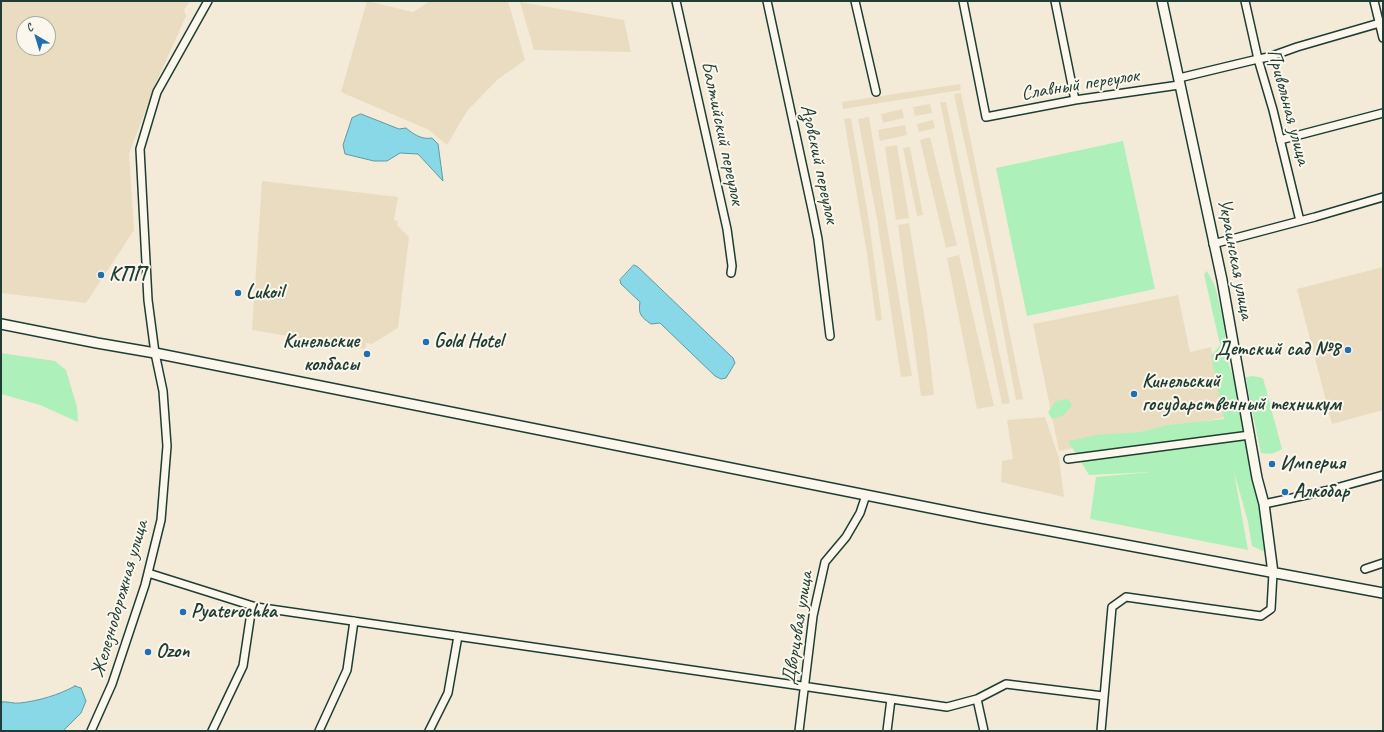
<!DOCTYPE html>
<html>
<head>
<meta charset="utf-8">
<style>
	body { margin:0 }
	#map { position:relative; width:1384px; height:732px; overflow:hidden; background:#f3ebd8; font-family:Caveat,sans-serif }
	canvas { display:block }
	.frame { position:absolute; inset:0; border:2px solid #1f3d34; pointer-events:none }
	.north { position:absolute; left:16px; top:16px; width:40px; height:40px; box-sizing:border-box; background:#fbf7ec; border:1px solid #a3ada2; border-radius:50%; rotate:322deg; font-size:11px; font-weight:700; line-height:16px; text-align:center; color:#1f3d34 }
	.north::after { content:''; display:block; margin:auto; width:14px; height:18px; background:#1f6fb2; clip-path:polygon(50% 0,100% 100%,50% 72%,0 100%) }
</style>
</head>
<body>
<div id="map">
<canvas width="1384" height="732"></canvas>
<div class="frame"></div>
<div class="north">С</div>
</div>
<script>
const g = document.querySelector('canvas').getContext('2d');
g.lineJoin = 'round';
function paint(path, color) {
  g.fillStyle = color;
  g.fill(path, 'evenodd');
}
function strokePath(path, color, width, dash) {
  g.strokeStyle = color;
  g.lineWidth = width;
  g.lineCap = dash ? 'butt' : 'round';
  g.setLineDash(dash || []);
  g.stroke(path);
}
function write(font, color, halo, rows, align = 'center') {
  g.font = font + ' Caveat,sans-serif';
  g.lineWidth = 4;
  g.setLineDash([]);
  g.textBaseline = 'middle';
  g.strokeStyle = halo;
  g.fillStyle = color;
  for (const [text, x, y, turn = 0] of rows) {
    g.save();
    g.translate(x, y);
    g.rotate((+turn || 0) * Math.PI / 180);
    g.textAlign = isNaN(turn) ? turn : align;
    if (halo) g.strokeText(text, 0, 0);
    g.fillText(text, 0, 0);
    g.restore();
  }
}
const built = new Path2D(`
	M1,1H190L184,10L186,16L155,85L129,154L134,230L86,303L1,293ZM24,24H48V48H24Z
	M367,1L413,12L430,1H508L525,60L497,80L467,111L447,145L429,130L341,92Z
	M520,2L624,20L631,52L534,50Z
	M960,84L961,90L843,109L842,102Z
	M961,93L1023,399L1016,400L991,265L954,94Z
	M940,102H946L1010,403L1002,404Z
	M930,104L932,113L915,116L913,107Z
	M902,109L904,118L883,123L881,114Z
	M869,117L912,376L901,377L877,219L858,119Z
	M851,118L869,221L882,320L876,321L867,254L844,119Z
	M933,120L935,128L919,132L917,124Z
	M905,125L907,135L880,141L878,130Z
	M930,137L957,245L946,248L920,140Z
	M897,145L909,218L896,220L885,147Z
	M910,147L923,215L917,216L903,148Z
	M262,181L398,197L394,220L398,221L397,225L409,237L398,328L372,344L366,343L365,349L252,330Z
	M909,223L927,333L934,395L921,396L898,225Z
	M959,255L994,406L977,409L947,258Z
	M1383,267V410L1332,424L1297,289Z
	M1178,295L1190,352L1211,347L1225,417L1059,451L1033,324Z
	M1045,417L1059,458L1064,497L1001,482L1002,461L1013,459L1007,420Z`);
const green = new Path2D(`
	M1123,141L1155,289L1027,316L996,168Z
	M1207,271L1215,286L1224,324L1227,359L1235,382L1271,555L1252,546L1248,522L1234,472L1248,550L1090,519L1096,477L1151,472L1089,475L1068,441L1097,435L1140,432L1168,425L1224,419L1211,356L1220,345L1204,274Z
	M1,353L55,361L66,370L77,407L78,422L40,405L1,394Z
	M1253,376L1263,378L1282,449C1276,453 1269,455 1261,453L1249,396L1246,377Z
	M1068,399L1072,405L1064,415L1052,419L1048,412L1056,401Z`);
const water = new Path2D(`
	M361,114L399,129L406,128C413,134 422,140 432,138L438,144L443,181L418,154L400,153L387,161H374L345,154L343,145L352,118Z
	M634,265L638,267L733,358L735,363L726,378L721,379L715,376L660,323L651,324C641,317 638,314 640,302L621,284L620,280Z
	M75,686L81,688L86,701L81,713L63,731H1V702C7,701 14,704 20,703C38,701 59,695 75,686Z`);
const minor = new Path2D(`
	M676,1L727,229L732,266L731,273
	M767,1L813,214L818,239L830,336
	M855,1L876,92
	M963,1L986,117L1075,100L1179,85
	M1055,1L1075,100
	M1245,1L1258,59L1273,110L1300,221
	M1374,1L1383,38
	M1179,78L1258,59L1269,57L1297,47L1383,22
	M1280,140L1383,113
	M1213,244L1315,217L1383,197
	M1068,459L1250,435
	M1264,504L1325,491L1383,475
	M1365,569L1383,563
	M148,573L256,607L947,707L977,699L1006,684L1103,696
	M977,699L984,731
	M91,731L112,684L145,585L161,520L167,446L163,391L155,353L148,300L140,149L157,92L208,1
	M212,731L243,666L252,606
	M319,731L347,670L354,621
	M429,731L448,693L458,636
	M799,731L813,616L825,562L846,537L860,513L866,495
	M887,731L891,699
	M1101,731L1112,607L1126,597L1261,616L1271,609L1273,573`);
const major = new Path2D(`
	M1162,1L1222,280L1257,478L1264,504L1273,573
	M1,324L97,343L155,353L981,518L1383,593`);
const markers = [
	[101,275,4,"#1f6fb2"],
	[238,293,4,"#1f6fb2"],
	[426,342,4,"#1f6fb2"],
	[1348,350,4,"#1f6fb2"],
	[367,354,4,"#1f6fb2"],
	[1134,394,4,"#1f6fb2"],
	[1272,464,4,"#1f6fb2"],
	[1285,492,4,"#1f6fb2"],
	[183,612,4,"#1f6fb2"],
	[148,652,4,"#1f6fb2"]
];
const streetNames = [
	["Славный переулок",1080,85,-9],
	["Привольная улица",1288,107,75],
	["Балтийский переулок",722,133,78],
	["Азовский переулок",819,164,78],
	["Украинская улица",1235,259,79],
	["Железнодорожная улица",120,599,-74],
	["Дворцовая улица",798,628,-81]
];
const poiNames = [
	["КПП",109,275],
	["Lukoil",246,293],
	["Кинельские",359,342,"right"],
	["колбасы",359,365,"right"],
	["Gold Hotel",434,342],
	["Детский сад №8",1340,350,"right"],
	["Кинельский",1142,382],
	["государственный техникум",1142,405],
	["Империя",1280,464],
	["Алкобар",1293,492],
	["Pyaterochka",191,612],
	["Ozon",156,652]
];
paint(built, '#eadcc1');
paint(green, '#aef0b9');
paint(water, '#89d8e7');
strokePath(water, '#5f9a9f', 1);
strokePath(minor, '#1f3d34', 10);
strokePath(major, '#1f3d34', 12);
strokePath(minor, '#fbf7ec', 7);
strokePath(major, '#fbf7ec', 9);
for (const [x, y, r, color] of markers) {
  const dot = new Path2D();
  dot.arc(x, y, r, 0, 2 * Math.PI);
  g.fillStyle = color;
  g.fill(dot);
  strokePath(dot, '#fbf7ec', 1.5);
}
write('20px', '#1f3d34', '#fbf7ec', streetNames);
write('bold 20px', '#1f3d34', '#fbf7ec', poiNames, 'left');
</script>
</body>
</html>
